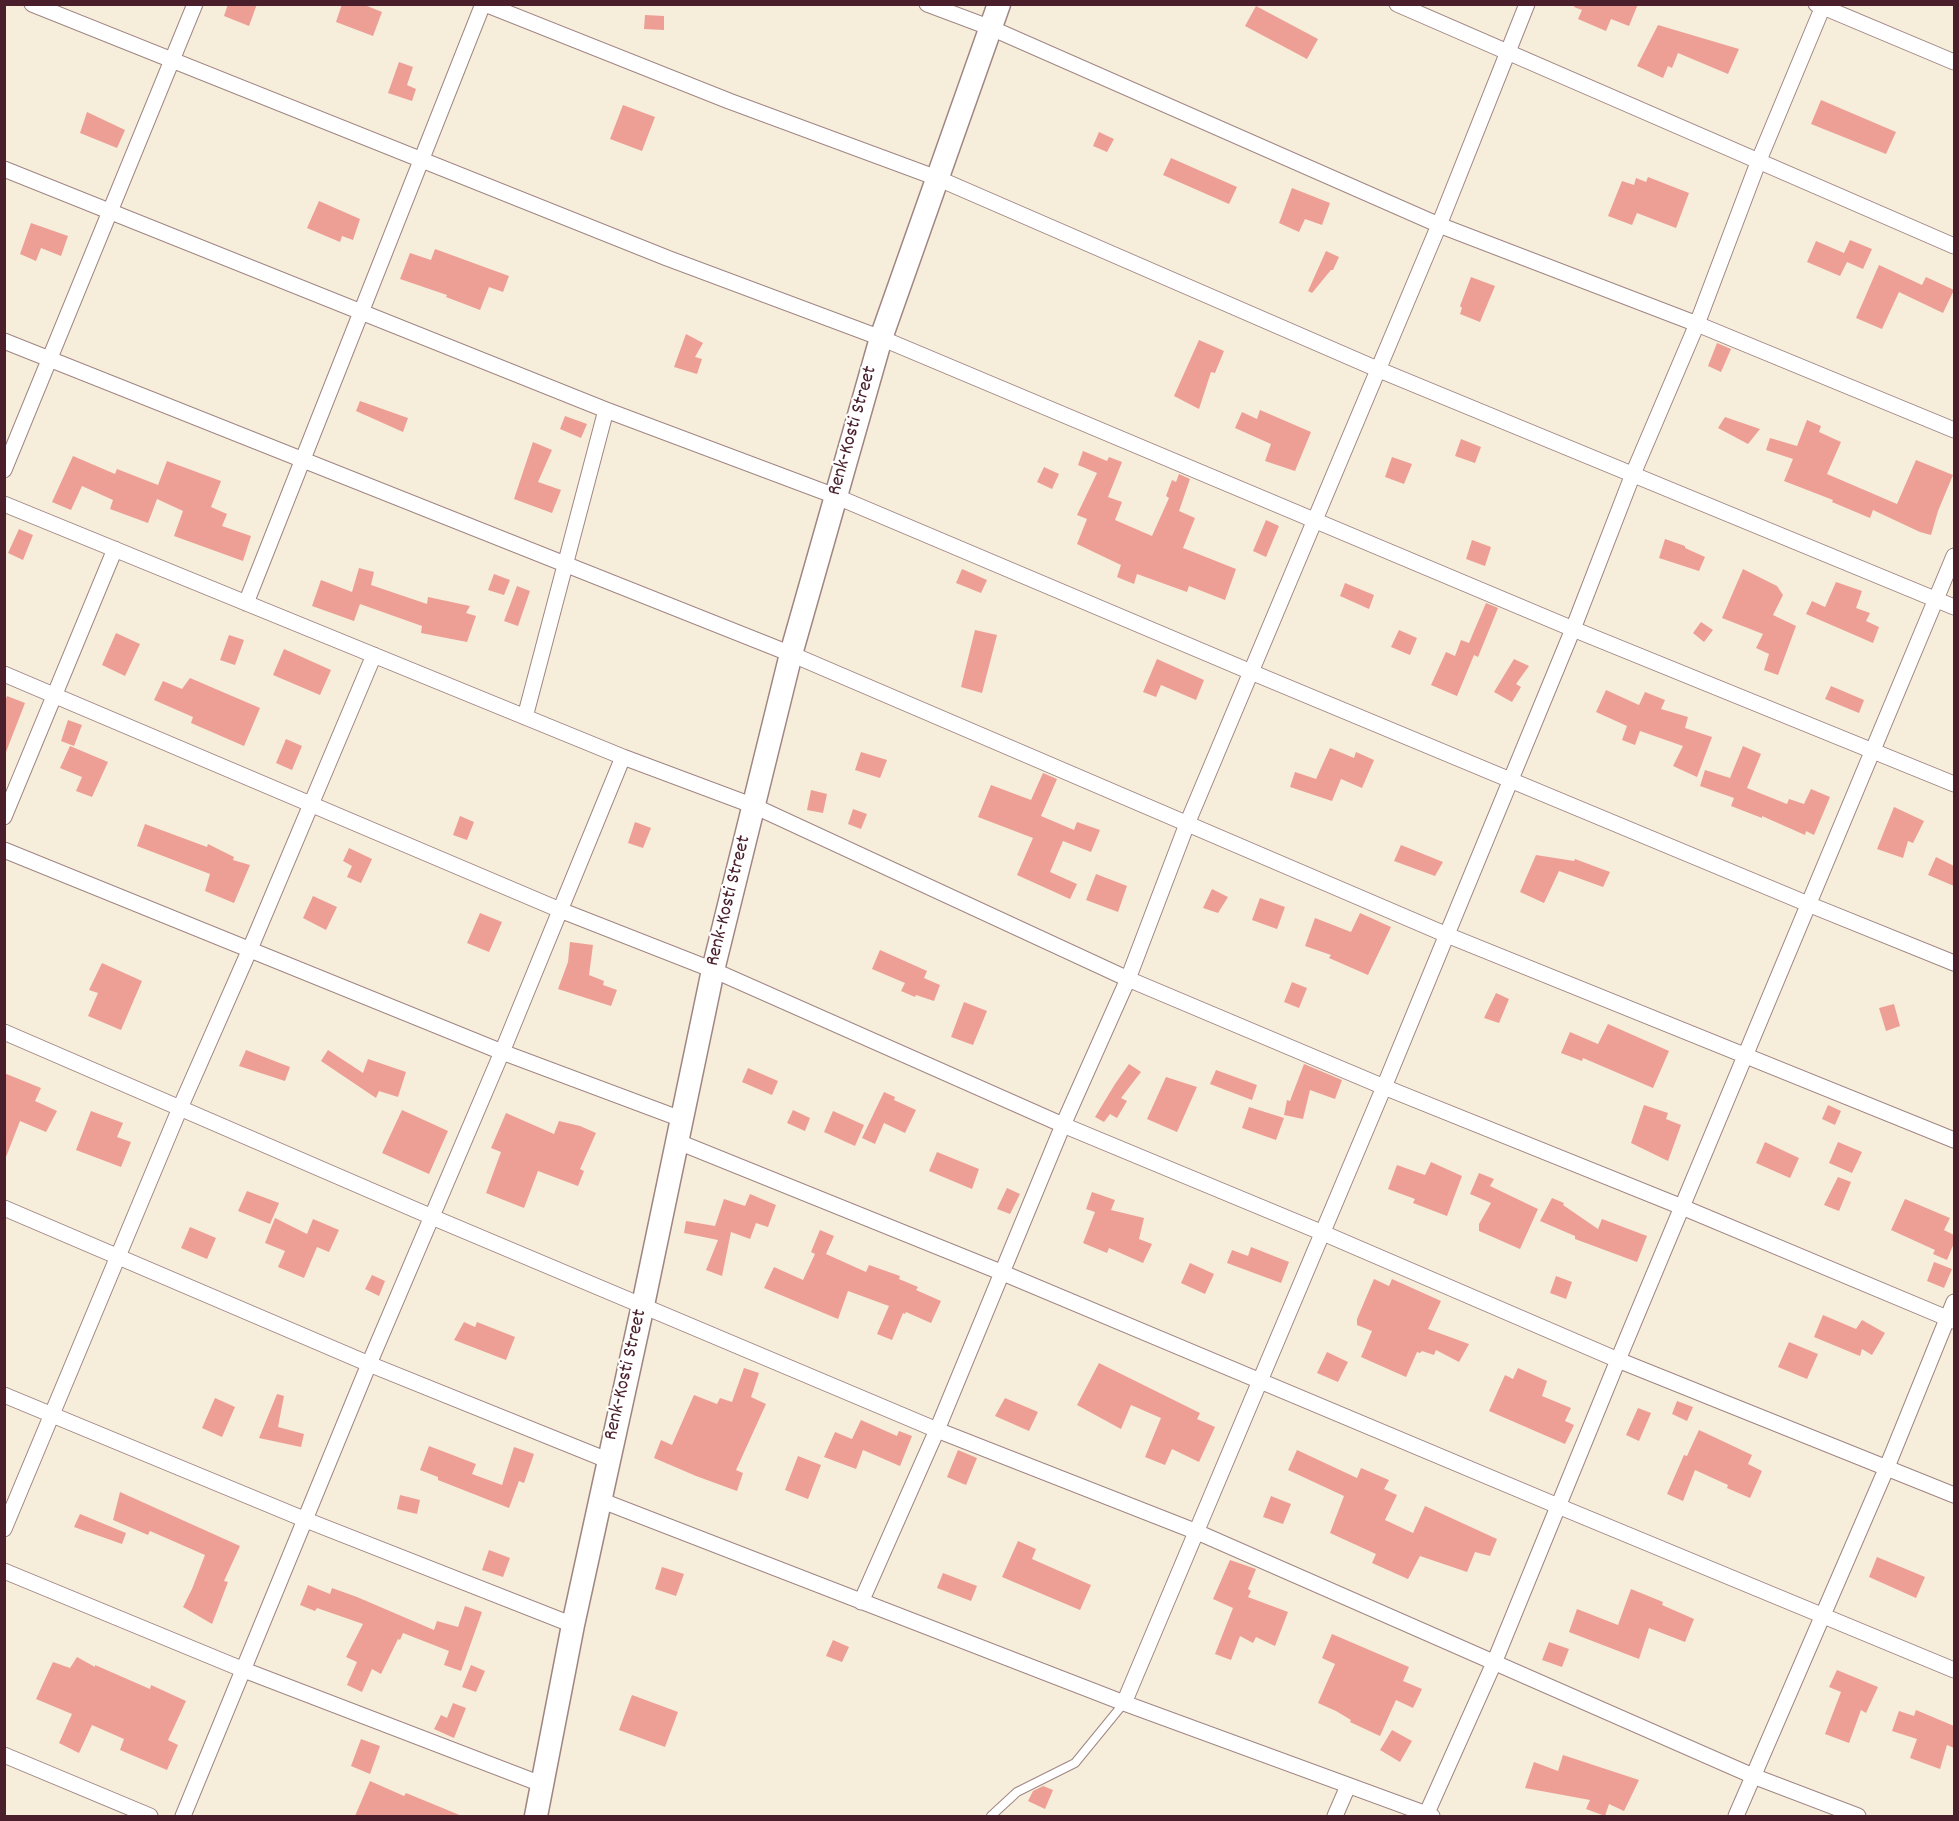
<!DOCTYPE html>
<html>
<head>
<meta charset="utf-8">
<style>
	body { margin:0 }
	#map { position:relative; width:1959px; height:1821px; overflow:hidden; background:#f6eddb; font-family:Dekko,sans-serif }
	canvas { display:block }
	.frame { position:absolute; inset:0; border:6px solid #4a1f2b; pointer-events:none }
</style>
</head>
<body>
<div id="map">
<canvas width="1959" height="1821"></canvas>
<div class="frame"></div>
</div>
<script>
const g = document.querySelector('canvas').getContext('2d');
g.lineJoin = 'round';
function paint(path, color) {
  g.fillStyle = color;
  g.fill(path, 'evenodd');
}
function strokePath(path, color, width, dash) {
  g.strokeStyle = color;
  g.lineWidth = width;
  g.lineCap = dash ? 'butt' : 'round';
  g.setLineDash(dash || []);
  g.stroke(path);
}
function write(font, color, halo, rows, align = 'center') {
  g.font = font + ' Dekko,sans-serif';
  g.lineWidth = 4.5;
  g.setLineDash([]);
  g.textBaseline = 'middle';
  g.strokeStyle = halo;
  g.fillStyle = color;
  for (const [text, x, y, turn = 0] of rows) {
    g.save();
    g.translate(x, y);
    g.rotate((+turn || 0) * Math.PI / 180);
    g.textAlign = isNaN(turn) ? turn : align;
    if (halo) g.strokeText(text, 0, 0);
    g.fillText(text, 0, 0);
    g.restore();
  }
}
const building = new Path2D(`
	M228,4H257L249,26L224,16Z
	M342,4H362L382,12L373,36L336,22Z
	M1575,4H1638L1629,26L1611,19L1606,31L1578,19L1582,10L1574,7Z
	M1256,6L1318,39L1307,59L1245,26Z
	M645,15L664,16V30L644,29Z
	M1658,25L1739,49L1728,74L1678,53L1672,68L1668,66L1663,78L1637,66Z
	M399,62L413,67L407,85L416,89L412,101L388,93Z
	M1821,100L1896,132L1886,154L1811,124Z
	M623,105L655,117L642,151L610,139Z
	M87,112L125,130L117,148L80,133Z
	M1099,132L1114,139L1107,152L1093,146Z
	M1171,158L1237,187L1229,204L1163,175Z
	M1648,177L1689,193L1676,228L1637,213L1632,225L1608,216L1622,181L1634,185L1636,178L1646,182Z
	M1292,188L1330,203L1322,225L1305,219L1299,232L1279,223Z
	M319,201L360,219L353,240L342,236L340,242L307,228Z
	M31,223L68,236L61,256L41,248L36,261L20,254Z
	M1850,240L1872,249L1863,269L1847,262L1840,276L1807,262L1816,241L1844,253Z
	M435,249L509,276L503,292L489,287L480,310L446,297L447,295L400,279L410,253L431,260Z
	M1326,251L1339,257L1333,270H1331L1312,293L1308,291Z
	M1879,265L1922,285L1926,277L1954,290L1943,313L1899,292L1882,329L1856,318Z
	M1471,277L1495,286L1480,322L1460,314L1462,308L1460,306Z
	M686,334L703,343L695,357L702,359L697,374L674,367Z
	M1199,340L1224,351L1215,373L1211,372L1199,409L1174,396Z
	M1717,343L1731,349L1721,372L1708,366Z
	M360,401L408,418L403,432L356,411Z
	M1260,410L1311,432L1295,471L1265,461L1271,444L1235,428L1242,412L1257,419Z
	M565,416L587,424L581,438L560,429Z
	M1725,417L1760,429L1748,444L1718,428Z
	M1807,420L1821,426L1819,432L1841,442L1827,474L1897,504L1916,460L1953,475L1938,511L1931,535L1920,532L1873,510L1870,518L1832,502L1833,500L1784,481L1793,459L1766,450L1770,438L1797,446Z
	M1461,439L1481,447L1475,463L1455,456Z
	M533,442L552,450L538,482L561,490L552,513L514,499Z
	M1083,451L1107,461L1109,457L1122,462L1108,497L1122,502L1115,520L1152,536L1169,498L1166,496L1172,480L1176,482L1179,474L1190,479L1179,511L1195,518L1183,548L1236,569L1225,600L1189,586L1187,592L1137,574L1134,584L1117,577L1121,565L1077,544L1087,519L1077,515L1097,473L1078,465Z
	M73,456L115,474L117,469L158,485L167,461L221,481L211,507L227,514L222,526L251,536L243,561L174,536L183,511L157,499L148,523L110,509L113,500L82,486L71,510L52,502Z
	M1392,457L1412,464L1404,484L1385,477Z
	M1044,467L1059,474L1052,489L1037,482Z
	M1266,520L1279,526L1266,557L1253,551Z
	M19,529L33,535L23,560L8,553Z
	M1665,539L1685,546V548L1705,557L1699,571L1659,558Z
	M1472,540L1491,547L1485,566L1466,559Z
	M359,568L374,572L371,585L427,604L428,597L470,606L466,613L476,616L467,642L421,633L422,626L360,604L354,621L312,606L321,580L352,592Z
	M962,569L987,580L981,593L956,583Z
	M1743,569L1777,586L1783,595L1773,615L1796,626L1778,675L1764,670L1769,654L1756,648L1763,634L1722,618Z
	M494,574L510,580L504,595L488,590Z
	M1836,582L1862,591L1856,608L1870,613L1866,621L1879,627L1873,643L1806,614L1812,601L1825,607Z
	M1345,583L1374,595L1369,609L1340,596Z
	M517,586L530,591L518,626L504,621Z
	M1486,603L1498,608L1478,657L1474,655L1457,696L1431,685L1446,652L1455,656L1461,640L1469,643Z
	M1701,622L1713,630L1704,642L1693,633Z
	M975,630L997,635L982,693L961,687Z
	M1399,630L1417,638L1410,655L1391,647Z
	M116,633L140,644L125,676L102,665Z
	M229,635L244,640L235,665L220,660Z
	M284,649L331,670L320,695L273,675Z
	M1157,659L1204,680L1196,700L1161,685L1156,697L1143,692Z
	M1514,659L1529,666L1516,684L1521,687L1512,702L1494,692Z
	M190,678L260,708L244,746L191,723L193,717L154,700L163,681L182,689Z
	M1831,686L1864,700L1859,713L1825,699Z
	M1606,690L1639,705L1645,692L1665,700L1661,709L1688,717L1685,728L1712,737L1697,777L1673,766L1683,746L1640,731L1635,745L1622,740L1627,726L1596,712Z
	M7,696L25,703L6,752L4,704Z
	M68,720L82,725L74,746L61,741Z
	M286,739L302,746L292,770L276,763Z
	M70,746L108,762L92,797L76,791L82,777L60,768Z
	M1743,746L1761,754L1747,788L1787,804L1789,799L1804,804L1811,789L1830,797L1814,835L1806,831L1805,835L1762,816V818L1731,806L1734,798L1700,786L1705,770L1730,778Z
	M1330,748L1354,758L1356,752L1374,760L1362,788L1341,779L1332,801L1290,787L1295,772L1316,779Z
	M861,752L887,760L880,778L855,770Z
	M1043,773L1057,779L1041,816L1074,830L1077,822L1100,830L1091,852L1063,841L1050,872L1077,884L1070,899L1017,875L1033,838L978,817L991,785L1031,800Z
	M811,790L827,794L823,813L807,810Z
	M1894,807L1924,821L1913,843L1908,841L1903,858L1877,849Z
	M853,809L867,814L861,829L848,824Z
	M460,816L474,822L467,840L453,835Z
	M635,822L651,828L643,848L628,843Z
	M145,824L207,847L208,844L234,857L233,860L250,865L234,903L205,891L210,874L137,846Z
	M1401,845L1443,862L1435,876L1394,861Z
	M349,848L372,859L361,883L347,877L352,866L343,861Z
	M1536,855L1574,861L1575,859L1610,872L1603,887L1559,871L1544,903L1520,892Z
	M1936,857L1954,866V886L1928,875Z
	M1096,874L1127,886L1118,912L1086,900Z
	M1212,889L1228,897L1218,913L1203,908Z
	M313,896L337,907L326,930L303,918Z
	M1260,898L1285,907L1277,929L1252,920Z
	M480,913L502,922L489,952L467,943Z
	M1360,913L1391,927L1368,975L1329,958L1331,955L1305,946L1315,918L1351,932Z
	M570,942L593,945L589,975L604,981L603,985L617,990L611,1006L558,989L568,962Z
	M880,950L927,971L924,978L940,985L934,1001L916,995L915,997L901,991L905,983L872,969Z
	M102,963L142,981L121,1030L88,1016L98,993L89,990Z
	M1292,982L1307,988L1299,1008L1284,1002Z
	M1496,993L1509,999L1499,1023L1484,1018Z
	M964,1002L987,1011L973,1045L951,1037Z
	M1894,1004L1900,1026L1886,1031L1879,1008Z
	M1608,1024L1669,1051L1653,1088L1583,1058L1582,1061L1561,1053L1570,1032L1598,1044Z
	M246,1050L290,1067L285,1081L239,1066Z
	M328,1050L363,1073L368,1059L406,1072L398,1097L379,1091L376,1098L321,1061Z
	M1129,1064L1141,1072L1121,1098L1127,1101L1117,1118L1110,1114L1104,1122L1095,1117L1115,1084Z
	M1304,1064L1342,1080L1335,1099L1310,1090L1303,1119L1284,1115L1287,1100L1290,1101Z
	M748,1068L778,1081L772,1095L742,1082Z
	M1216,1070L1257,1085L1252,1100L1210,1084Z
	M4,1073L41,1088L35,1101L57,1111L46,1132L20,1121L6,1157Z
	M1166,1077L1197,1087L1177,1132L1147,1119Z
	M884,1092L895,1097L894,1100L916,1110L905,1133L884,1123L875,1144L862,1138Z
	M1644,1105L1668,1113L1666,1119L1681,1125L1668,1161L1631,1143Z
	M1828,1105L1841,1111L1835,1125L1822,1119Z
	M1249,1107L1284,1118L1276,1140L1242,1128Z
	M402,1110L448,1131L429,1174L382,1153Z
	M793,1110L810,1118L805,1131L787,1123Z
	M91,1111L123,1123L117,1137L131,1142L121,1167L76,1150Z
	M833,1111L864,1125L855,1146L824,1132Z
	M506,1113L554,1134L559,1121L580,1126L596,1133L580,1169L584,1171L578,1186L538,1171L524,1208L486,1193L501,1152L491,1148Z
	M1765,1142L1799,1158L1790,1178L1756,1163Z
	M1838,1142L1862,1152L1852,1173L1829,1163Z
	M937,1152L979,1169L972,1189L929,1171Z
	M1431,1162L1462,1176L1447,1216L1413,1203L1415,1199L1388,1189L1397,1165L1425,1175Z
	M1479,1173L1494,1179L1490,1186L1538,1209L1520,1249L1479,1231V1224L1491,1203L1470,1194Z
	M1838,1177L1851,1182L1839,1211L1824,1205Z
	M1007,1188L1020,1194L1010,1214L997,1209Z
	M247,1191L279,1203L270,1224L238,1211Z
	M1092,1192L1115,1200L1111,1210L1144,1218L1139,1239L1152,1244L1143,1263L1109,1248L1107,1253L1083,1243L1095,1212L1086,1209Z
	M750,1194L776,1205L768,1227L756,1223L750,1239L731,1232L722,1276L706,1270L718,1240L684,1233L686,1221L715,1226L724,1199L745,1206Z
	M1552,1198L1564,1203L1563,1205L1598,1229L1602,1219L1647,1236L1637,1262L1575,1239V1236L1540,1221Z
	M1905,1199L1950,1218L1944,1230L1954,1235V1243L1947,1260L1933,1254L1935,1250L1891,1230Z
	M275,1218L307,1234L313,1219L339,1230L329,1252L317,1247L304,1278L278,1267L285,1251L265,1243Z
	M190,1227L216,1238L207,1259L181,1248Z
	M820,1230L834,1236L826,1254L866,1272L869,1265L900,1276L899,1279L918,1287L916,1290L941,1301L931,1323L906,1312L905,1314L903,1313L892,1340L877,1334L889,1306L848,1291L838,1319L764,1288L774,1267L803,1280L815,1254L811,1252Z
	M1251,1247L1289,1262L1281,1283L1227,1263L1232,1250L1248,1256Z
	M1934,1262L1952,1269L1944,1288L1927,1281Z
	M1190,1263L1214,1274L1205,1294L1181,1283Z
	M372,1275L385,1281L379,1296L365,1289Z
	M1556,1276L1572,1282L1566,1299L1550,1293Z
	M1374,1279L1389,1286L1392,1279L1441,1301L1428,1329L1469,1344L1459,1362L1436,1350L1434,1355L1422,1351L1420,1353L1417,1352L1406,1377L1361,1357L1372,1331L1357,1325V1319Z
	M1823,1315L1856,1329L1862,1320L1885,1333L1872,1355L1862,1349L1860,1356L1814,1337Z
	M464,1322L475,1327L477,1322L515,1337L506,1360L454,1340Z
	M1789,1342L1818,1354L1807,1379L1778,1367Z
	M1327,1352L1348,1362L1338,1382L1317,1373Z
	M1099,1363L1200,1413L1197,1419L1215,1427L1199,1462L1172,1449L1165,1465L1145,1457L1161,1418L1131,1405L1121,1429L1077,1405Z
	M744,1368L759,1373L751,1397L766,1404L736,1470L743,1473L737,1491L696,1476L654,1458L661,1440L672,1445L694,1395L717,1404L720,1398L732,1402Z
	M1518,1368L1547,1381L1542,1396L1571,1408L1565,1421L1574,1425L1565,1444L1489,1411L1505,1375L1513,1379Z
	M277,1394L284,1396L278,1427L304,1434L301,1447L259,1438Z
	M215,1398L235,1407L222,1437L202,1428Z
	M1005,1398L1038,1412L1029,1431L995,1416Z
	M1677,1401L1693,1407L1687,1421L1672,1414Z
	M1638,1408L1651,1413L1639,1441L1626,1435Z
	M861,1420L897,1436L899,1431L912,1436L900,1466L863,1450L856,1469L824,1457L835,1432L852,1439Z
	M1699,1430L1752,1455L1748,1464L1762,1471L1750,1498L1727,1488L1728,1485L1695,1470L1683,1501L1667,1494L1684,1455L1687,1456Z
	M429,1446L476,1464L472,1474L502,1485L514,1447L534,1454L524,1483L519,1481L509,1508L438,1480V1477L420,1470Z
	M958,1450L977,1458L966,1485L947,1477Z
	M1297,1450L1357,1478L1361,1468L1389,1480L1384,1489L1397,1495L1385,1520L1413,1533L1425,1506L1497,1539L1490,1556L1475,1552L1467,1572L1420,1556L1408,1579L1372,1563L1376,1554L1330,1533L1344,1496L1288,1470Z
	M798,1456L821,1465L808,1499L785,1490Z
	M120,1492L240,1546L224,1581L228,1582L212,1624L183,1607L192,1589L205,1555L150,1531L148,1535L113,1520Z
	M400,1495L420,1500L417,1514L397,1509Z
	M1271,1496L1291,1504L1283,1524L1263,1517Z
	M80,1514L126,1533L122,1544L74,1527Z
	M1018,1541L1036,1549L1032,1559L1091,1585L1080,1610L1002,1577Z
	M489,1550L510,1558L503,1577L482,1570Z
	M1877,1557L1925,1577L1916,1598L1869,1577Z
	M1230,1560L1256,1569L1248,1589L1251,1591L1248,1597L1288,1612L1275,1646L1256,1637L1253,1643L1240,1636L1231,1660L1215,1654L1233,1608L1213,1599Z
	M662,1567L684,1574L676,1596L655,1589Z
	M943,1573L977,1586L971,1601L937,1588Z
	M308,1585L330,1594L332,1588L357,1597L434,1630L437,1621L458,1627L465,1606L482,1612L461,1671L444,1665L449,1651L403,1633L400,1640L398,1639L381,1674L372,1669L362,1692L347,1685L357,1662L346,1657L363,1624L317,1608L315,1611L300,1605Z
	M1631,1589L1663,1602L1662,1605L1694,1619L1685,1642L1649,1628L1639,1659L1569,1632L1577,1609L1618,1625Z
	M1332,1634L1409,1667L1403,1681L1422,1689L1413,1708L1396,1700L1380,1736L1350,1722L1351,1720L1336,1711L1318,1703L1335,1664L1322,1658Z
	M833,1640L849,1647L842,1662L826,1656Z
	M1549,1642L1569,1649L1562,1667L1542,1660Z
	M77,1657L95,1667V1665L150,1689L151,1685L186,1701L168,1740L178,1745L167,1770L120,1750L124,1739L92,1725L79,1753L59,1743L72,1714L36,1699L53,1662L70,1668Z
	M471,1665L485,1671L476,1692L462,1687Z
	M1837,1670L1878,1687L1866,1713L1861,1710L1849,1743L1825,1734L1841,1692L1829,1687Z
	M632,1695L678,1712L665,1747L619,1730Z
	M453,1703L466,1708L454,1738L434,1729L441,1715L447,1718Z
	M1916,1710L1954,1726V1748L1947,1745L1940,1769L1910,1758L1917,1739L1892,1731L1899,1711L1914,1716Z
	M1392,1730L1412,1741L1400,1762L1380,1750Z
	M361,1739L380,1746L370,1774L351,1766Z
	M1563,1755L1639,1780L1624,1811L1609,1804L1605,1816L1586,1809L1590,1800L1525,1788L1534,1762L1558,1771Z
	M370,1781L404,1796L406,1793L462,1816H355Z
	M1043,1786L1053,1790L1045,1809L1028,1801L1033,1791Z`);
const service = new Path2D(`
	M991,1816L1017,1792L1075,1763L1124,1703`);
const minor = new Path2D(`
	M32,4L667,258L881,338L1573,629L1954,784
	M485,4L729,101L937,178L1377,369L1954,607
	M927,4L991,28L1439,225L1697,324L1954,430
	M1397,4L1954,246
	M1816,4L1954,62
	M4,169L606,410L835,496L1251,672L1808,904L1954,963
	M4,341L791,654L1447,935L1954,1140
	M4,470L195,4
	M4,504L623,757
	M246,603L483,4
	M4,674L560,910L713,970L1063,1125L1323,1233L1618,1360L1954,1495
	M525,717L606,410
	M4,817L115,549
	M4,850L502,1052L681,1119
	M4,1032L432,1217L937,1430L1197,1532L1753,1776L1858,1816
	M676,1141L1003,1273L1558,1506L1954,1670
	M4,1208L369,1364L607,1460
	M4,1395L306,1520L573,1625
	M600,1500L1124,1703L1432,1816
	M4,1529L180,1108L250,949L374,655
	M4,1571L244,1670L541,1784
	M861,1602L937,1430L1063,1125L1128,979L1187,824L1439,225L1527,4
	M1124,1703L1384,1087L1573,629L1633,474L1697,324L1759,160L1824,4
	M4,1755L150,1816
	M1426,1815L1494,1663L1618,1360L1954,556
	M183,1816L369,1364L502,1052L623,757L754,806L1128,979L1384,1087L1682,1207L1954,1321
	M1335,1816L1348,1786
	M1736,1816L1887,1467L1954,1302`);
const primary = new Path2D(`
	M536,1816L573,1625L643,1305L713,970L791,654L881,338L999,4`);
const streetNames = [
	["Renk-Kosti Street",854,431,-74],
	["Renk-Kosti Street",730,901,-76],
	["Renk-Kosti Street",627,1375,-77]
];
paint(building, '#ee9f95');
strokePath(service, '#a08683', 10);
strokePath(minor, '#a08683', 17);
strokePath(primary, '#a08683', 25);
strokePath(service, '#fff', 8);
strokePath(minor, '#fff', 15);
strokePath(primary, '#fff', 22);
write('20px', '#4a1f2b', '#fff', streetNames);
</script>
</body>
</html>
